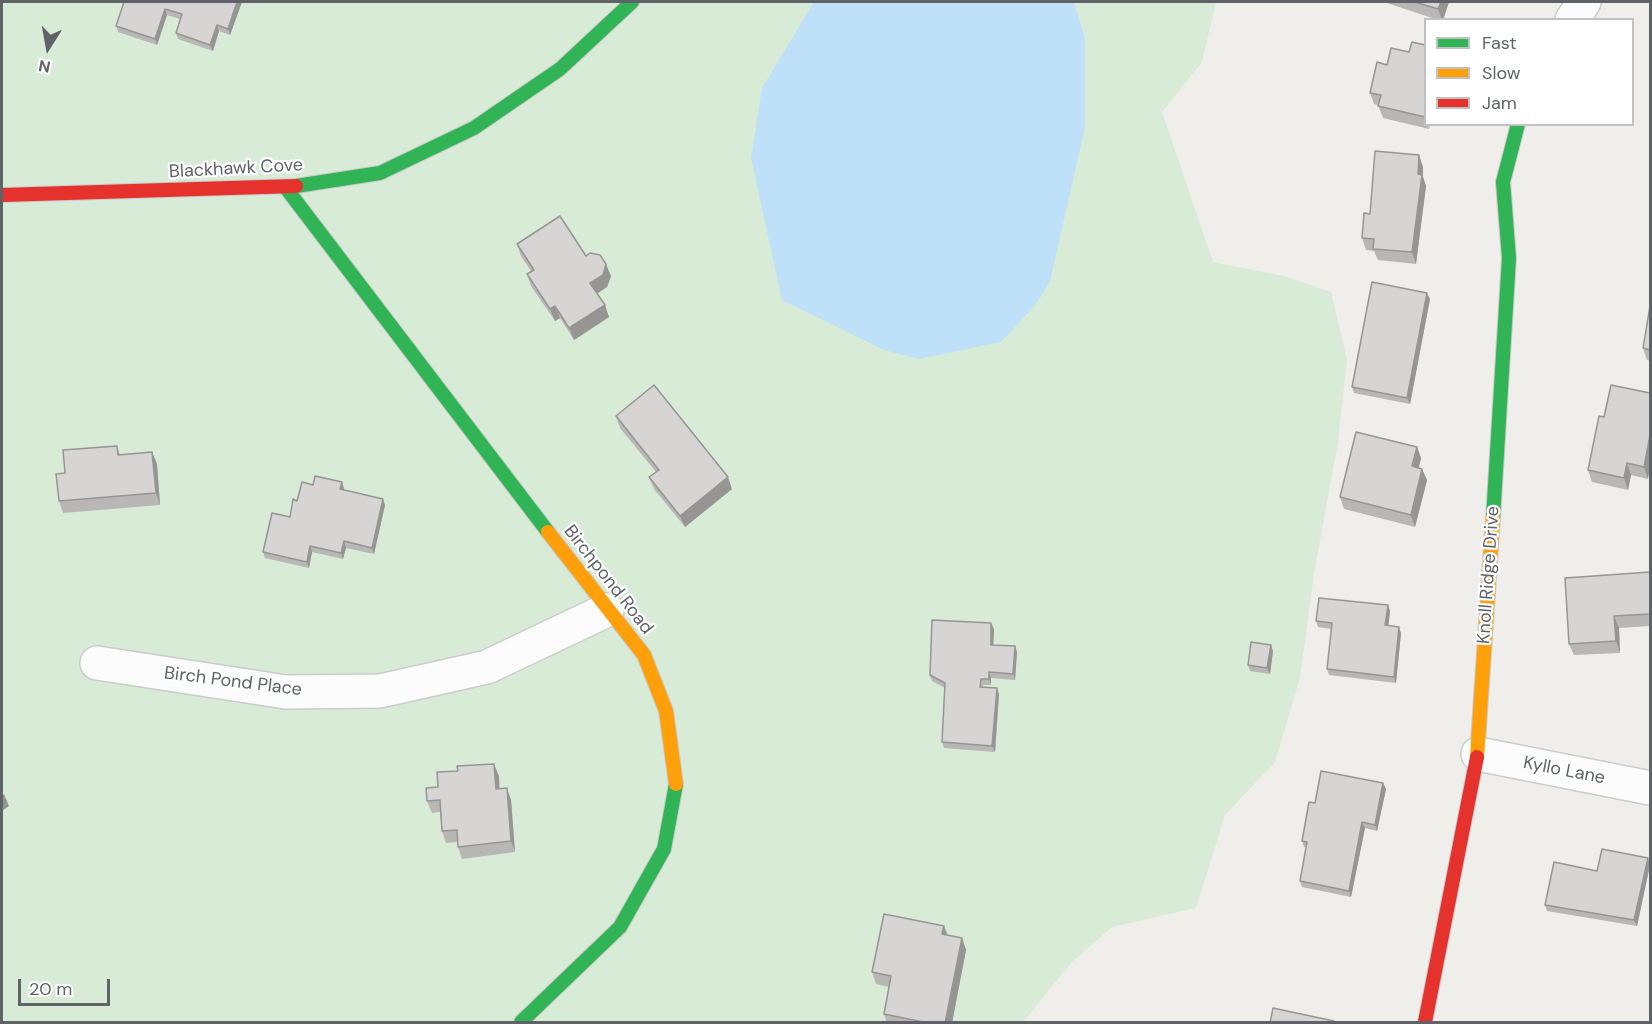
<!DOCTYPE html>
<html>
<head>
<meta charset="utf-8">
<style>
	body { margin:0 }
	#map { position:relative; width:1652px; height:1024px; overflow:hidden; background:#efeeea; font-family:"DM Sans",sans-serif }
	canvas { display:block }
	.frame { position:absolute; inset:0; border:3px solid #5f6368; pointer-events:none }
	.legend { position:absolute; left:1424px; top:18px; width:210px; height:108px; box-sizing:border-box; background:#fff; border:2px solid #bfc1c3; margin:0; padding:8px 10px; list-style:none; font-size:18px; color:#5f6368 }
	.legend li { display:flex; align-items:center; gap:12px; height:30px }
	.legend b { width:30px; border:2px solid #bfc1c3 }
	.north { position:absolute; left:18px; top:18px; width:60px; height:60px; -webkit-text-stroke:4px #fff; paint-order:stroke; rotate:191deg; font-size:16px; font-weight:700; line-height:24px; text-align:center; color:#5f6368 }
	.north::after { content:''; display:block; margin:auto; width:21px; height:27px; background:#5f6368; clip-path:polygon(50% 0,100% 100%,50% 72%,0 100%) }
	.scale { position:absolute; left:18px; top:979px; width:92px; height:27px; box-sizing:border-box; border:3px solid #5f6368; border-top:0; padding-left:8px; font-size:18px; line-height:21px; white-space:nowrap; color:#5f6368; -webkit-text-stroke:4px #fff; paint-order:stroke }
</style>
</head>
<body>
<div id="map">
<canvas width="1652" height="1024"></canvas>
<div class="frame"></div>
<ul class="legend">
<li><b style="height:8px;background:#30b455"></b>Fast</li>
<li><b style="height:8px;background:#ff9f0a"></b>Slow</li>
<li><b style="height:8px;background:#e5322d"></b>Jam</li>
</ul>
<div class="north">N</div>
<div class="scale">20 m</div>
</div>
<script>
const g = document.querySelector('canvas').getContext('2d');
g.lineJoin = 'round';
function paint(path, color) {
  g.fillStyle = color;
  g.fill(path, 'evenodd');
}
function strokePath(path, color, width, dash) {
  g.strokeStyle = color;
  g.lineWidth = width;
  g.lineCap = dash ? 'butt' : 'round';
  g.setLineDash(dash || []);
  g.stroke(path);
}
function write(font, color, halo, rows, align = 'center') {
  g.font = font + ' "DM Sans",sans-serif';
  g.lineWidth = 4.5;
  g.setLineDash([]);
  g.textBaseline = 'middle';
  g.strokeStyle = halo;
  g.fillStyle = color;
  for (const [text, x, y, turn = 0] of rows) {
    g.save();
    g.translate(x, y);
    g.rotate((+turn || 0) * Math.PI / 180);
    g.textAlign = isNaN(turn) ? turn : align;
    if (halo) g.strokeText(text, 0, 0);
    g.fillText(text, 0, 0);
    g.restore();
  }
}
const green = new Path2D(`
	M2,2H1216L1202,62L1162,112L1213,262L1284,276L1331,292L1347,359L1338,442L1314,573L1300,678L1275,762L1225,815L1196,908L1112,927L1071,963L1023,1022H2Z`);
const water = new Path2D(`
	M814,2H1074L1085,38V127L1050,281L1037,303L1001,342L919,359L884,350L782,300L751,158L762,88Z`);
const street = new Path2D(`
	M1572,20L1584,2
	M97,663L286,692L380,691L487,667L607,610
	M1478,754L1650,788`);
const fast = new Path2D(`
	M296,186L380,173L474,128L560,69L632,2
	M286,188L548,532
	M1493,518L1509,258L1503,182L1518,124
	M521,1022L620,927L664,849L676,784`);
const slow = new Path2D(`
	M548,532L644,655L666,711L676,784
	M1477,757L1493,518`);
const jam = new Path2D(`
	M2,195L296,186
	M1425,1022L1477,757`);
const wall = new Path2D(`
	M124,2H242L230,35L219,31L213,51L178,39L176,33L180,19L167,15L157,45L118,32L116,26Z
	M1384,2H1449L1443,20H1438Z
	M1425,45V124H1430L1429,129L1383,118L1378,105L1374,104L1370,93L1387,65L1409,52Z
	M1423,167V177L1426,186L1416,264L1378,260L1374,251L1366,250L1362,238L1370,214Z
	M517,244L586,256L611,276L607,287L597,293L609,317L574,340L560,318L555,321L531,286L527,274L531,271L521,256Z
	M1430,299L1410,404L1354,393L1352,387Z
	M1650,306V361L1647,360L1643,348Z
	M1650,393L1648,479L1631,475L1628,490L1592,482L1588,470L1604,417Z
	M616,416L732,489L685,527L654,489L649,477L656,472L620,428Z
	M117,446L120,455L152,452L157,464L160,505L63,513L59,501L65,473Z
	M1417,447L1421,458L1419,468L1422,469L1427,480L1415,527L1344,509L1340,497Z
	M313,485L344,488V490L385,505L374,554L346,548L343,559L312,552L309,568L265,558L263,552L290,517L297,501Z
	M1650,572V626L1619,628L1620,653L1574,655L1569,644Z
	M1388,605L1390,611L1388,626L1401,633L1396,683L1329,675L1327,669L1331,629L1318,627L1316,621Z
	M994,629L993,645L1015,646L1017,652L1015,680L991,678V685H983V687L999,694L995,752L944,748L942,742L945,688L932,681L930,675Z
	M1271,645L1273,651L1270,674L1250,671L1248,665Z
	M499,776V788L511,800L515,852L462,859L458,847V842L446,843L442,831L440,812L432,813L427,801L438,787Z
	M1383,783L1386,789L1377,831L1365,828L1351,897L1302,887L1300,881L1306,847H1304L1302,841L1315,803Z
	M1650,865L1637,926L1547,911L1545,905L1597,871Z
	M944,926L948,935L962,938L966,950L952,1023H887L884,1014L889,987L876,984L872,972Z`);
const shadedWall = new Path2D(`
	M237,2H242L230,35L228,29Z
	M1441,2H1449L1443,20H1442L1438,9Z
	M165,9L167,15L157,45L155,39Z
	M217,25L219,31L213,51L210,45Z
	M1419,155L1423,167V177L1426,186L1416,264L1412,252Z
	M606,264L611,276L607,287L595,295L590,283Z
	M1427,293L1430,299L1410,404L1407,398Z
	M605,305L609,317L574,340L569,328Z
	M555,306L560,318L555,321L550,309Z
	M1650,435V467L1648,479L1644,467Z
	M1417,447L1421,458L1416,478L1412,466Z
	M152,452L157,464L160,505L156,493Z
	M1627,463L1631,475L1628,490L1624,478Z
	M1422,469L1427,480L1415,527L1411,515Z
	M728,477L732,489L685,527L680,516Z
	M342,482L344,488L342,495L340,489Z
	M383,499L385,505L374,554L372,548Z
	M344,541L346,548L343,559L341,553Z
	M310,546L312,552L309,568L307,562Z
	M1388,605L1390,611L1388,631L1385,625Z
	M1614,616L1619,628L1620,653L1616,641Z
	M991,623L994,629L993,651L991,645Z
	M1399,627L1401,633L1396,683L1394,677Z
	M1271,645L1273,651L1270,674L1267,668Z
	M1015,646L1017,652L1015,680L1013,674Z
	M989,672L991,678V685L989,679Z
	M997,688L999,694L995,752L992,746Z
	M494,764L499,776L500,800L496,789Z
	M1383,783L1386,789L1377,831L1375,825Z
	M507,788L511,800L515,852L511,841Z
	M4,794L9,806L2,811V796Z
	M1362,822L1365,828L1351,897L1349,891Z
	M1648,858L1650,865L1637,926L1634,920Z
	M944,926L948,938L942,934Z
	M962,938L966,950L952,1023H945Z`);
const building = new Path2D(`
	M124,2H237L228,29L217,25L210,45L176,33L182,14L165,9L155,39L116,26Z
	M1415,2H1441L1438,9Z
	M1412,42L1425,45V117L1378,106L1381,95L1370,93L1377,62L1387,65L1391,48L1409,52Z
	M1375,151L1419,155L1418,174L1422,175L1412,252L1373,249L1374,239L1362,238L1364,213L1370,214Z
	M560,216L586,256L590,253L600,255L606,264L603,275L590,283L605,305L569,328L555,306L550,309L527,274L534,270L517,244Z
	M1372,282L1427,293L1407,398L1352,387Z
	M1650,306V350L1643,348Z
	M654,385L728,477L680,516L649,477L659,470L616,416Z
	M1611,385L1650,393V435L1644,467L1627,463L1624,478L1588,470L1599,416L1604,417Z
	M1356,432L1417,447L1412,466L1422,469L1411,515L1340,497Z
	M117,446L118,455L152,452L156,493L59,501L56,474L65,473L63,450Z
	M315,476L342,482L340,489L383,499L372,548L344,541L341,553L310,546L307,562L263,552L272,513L290,517L293,499L297,501L302,482L313,485Z
	M1650,572V614L1614,616L1616,641L1569,644L1565,578Z
	M1319,598L1388,605L1385,625L1399,627L1394,677L1327,669L1332,623L1316,621Z
	M932,620L991,623V645L1015,646L1013,674L989,672V679H981L980,687L997,688L992,746L942,742L945,683L930,675Z
	M1251,642L1271,645L1267,668L1248,665Z
	M494,764L496,789L507,788L511,841L458,847L457,830L442,831L440,800L427,801L426,788L438,787L437,772L458,771L457,766Z
	M1321,771L1383,783L1375,825L1362,822L1349,891L1300,881L1307,842L1302,841L1309,802L1315,803Z
	M1602,849L1648,858L1634,920L1545,905L1554,862L1597,871Z
	M884,914L944,926L942,934L962,938L945,1023H928L884,1014L891,976L872,972Z
	M1273,1008L1334,1021V1023H1270Z`);
const streetNames = [
	["Blackhawk Cove",236,169,-3],
	["Knoll Ridge Drive",1489,575,-86],
	["Birchpond Road",608,580,52],
	["Birch Pond Place",233,682,7],
	["Kyllo Lane",1564,771,11]
];
paint(green, '#d8ebd6');
paint(water, '#bfe0f9');
strokePath(street, '#cbcccc', 36);
strokePath(fast, '#cacacb', 16);
strokePath(slow, '#cacacb', 16);
strokePath(jam, '#cacacb', 16);
strokePath(street, '#fdfcfc', 33);
strokePath(fast, '#30b455', 14);
strokePath(slow, '#ff9f0a', 14);
strokePath(jam, '#e5322d', 14);
paint(wall, '#b8b7b5');
paint(shadedWall, '#969594');
paint(building, '#d6d5d3');
strokePath(building, '#969594', 1.5);
write('18px', '#5f6368', '#fff', streetNames);
</script>
</body>
</html>
